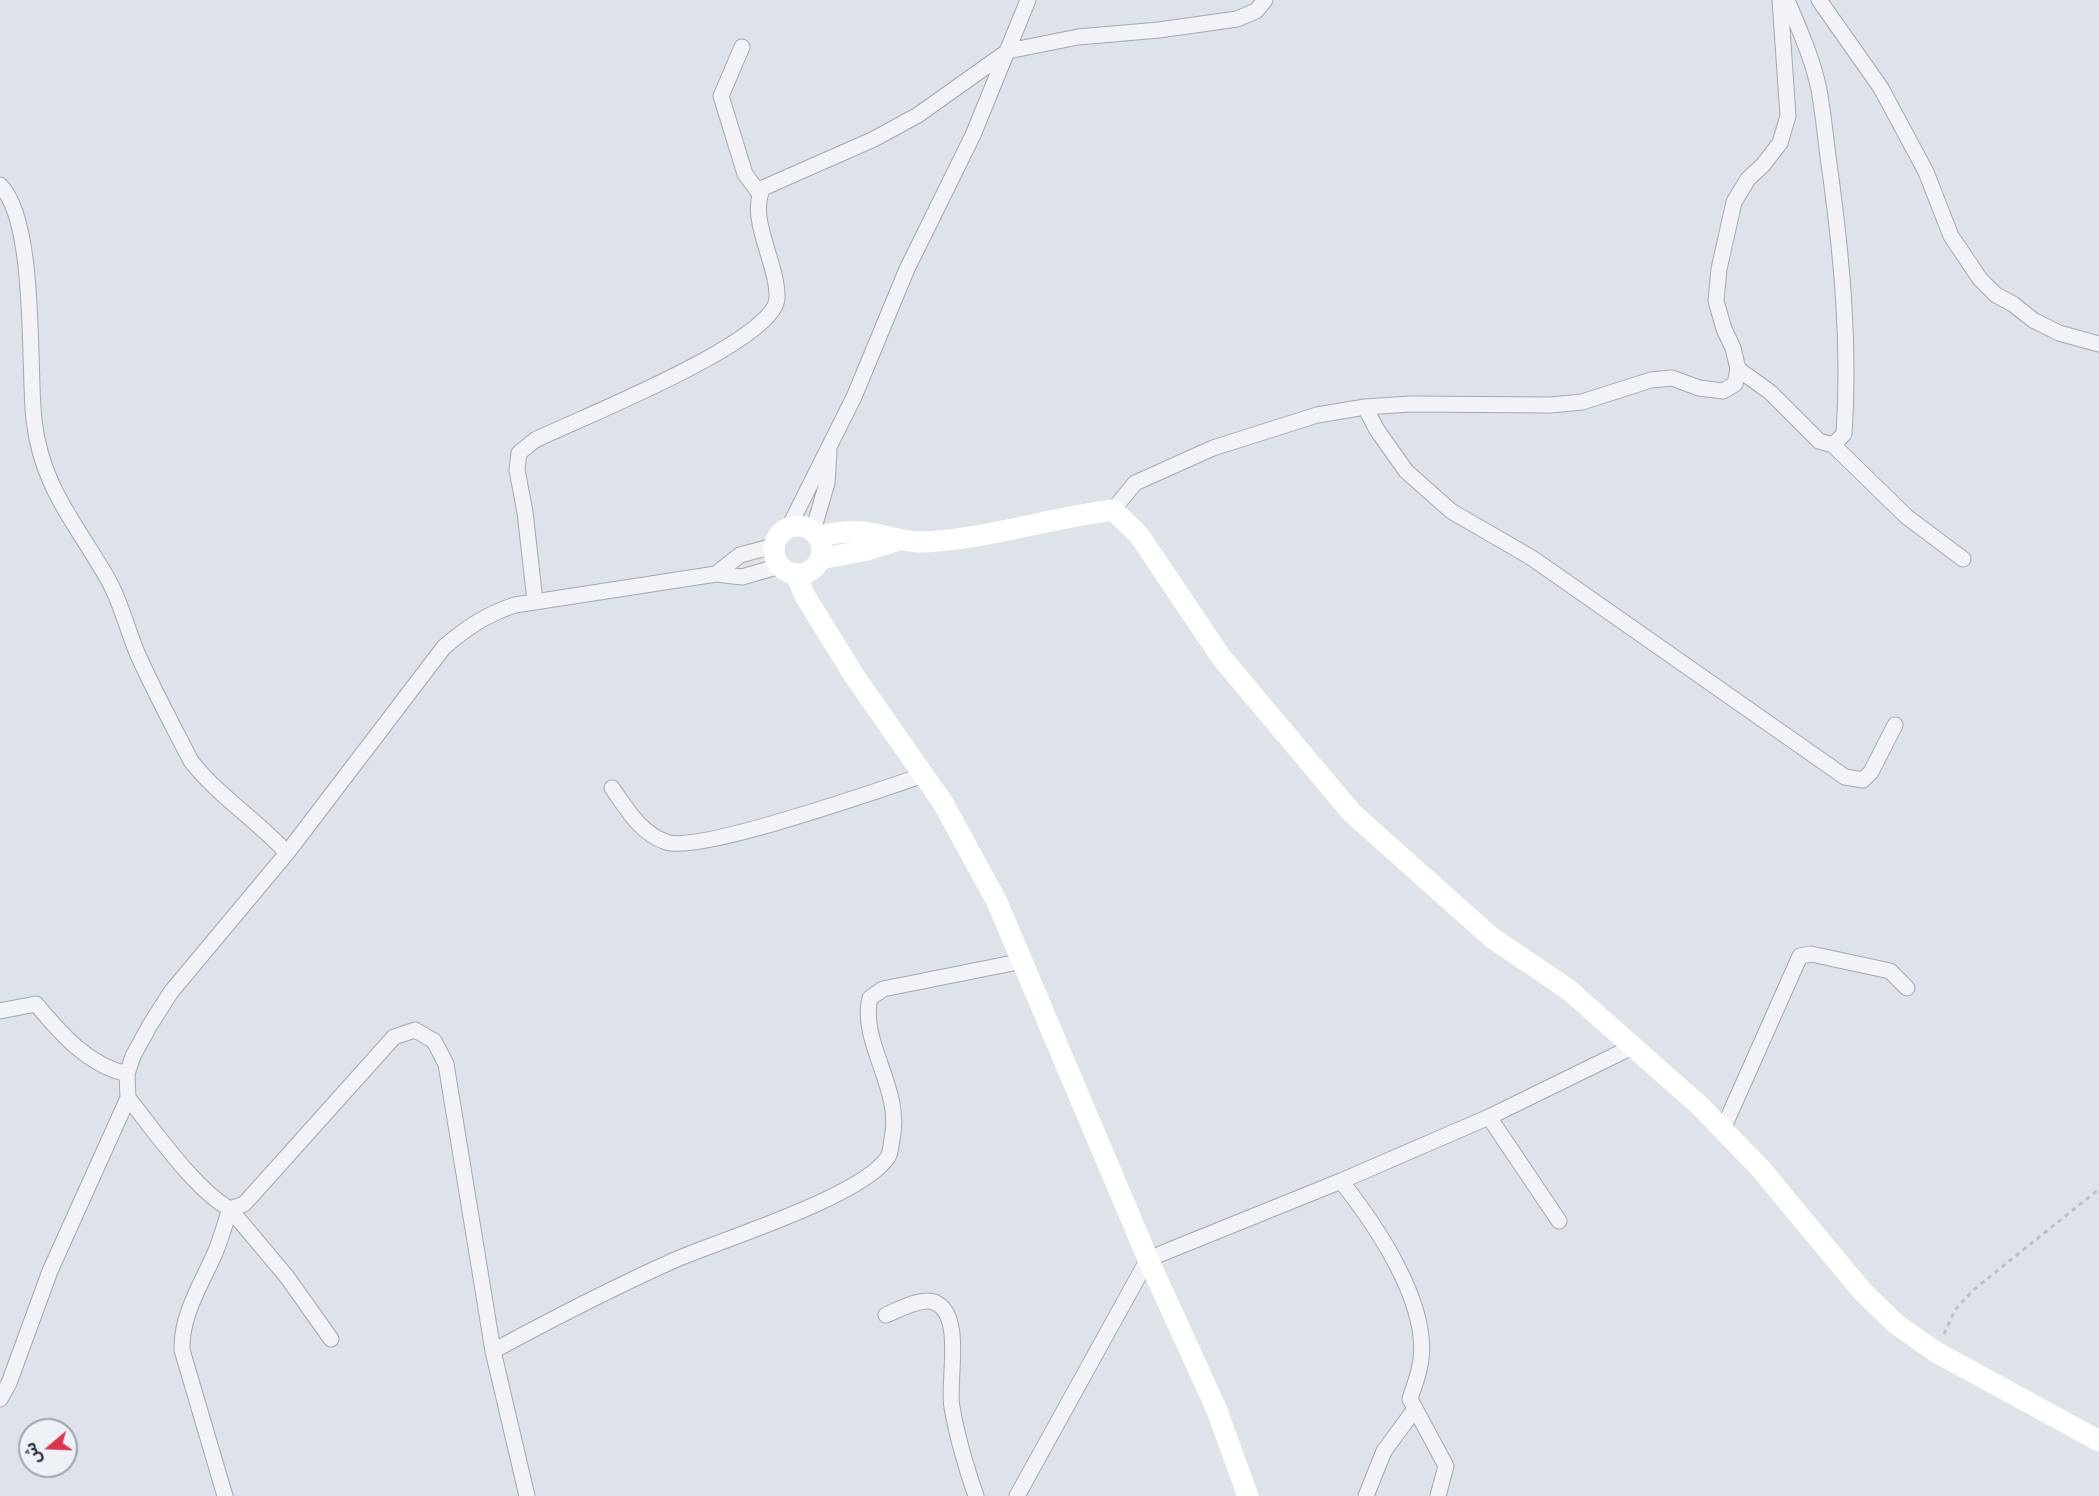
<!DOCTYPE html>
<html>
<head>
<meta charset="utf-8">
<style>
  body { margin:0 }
  #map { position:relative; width:2099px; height:1496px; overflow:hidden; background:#dee2e9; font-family:"Fira Sans","Noto Sans Arabic",sans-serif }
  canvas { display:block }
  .north { position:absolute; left:18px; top:1418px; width:60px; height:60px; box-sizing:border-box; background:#edf1f6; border:2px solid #9da4ae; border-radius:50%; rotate:251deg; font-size:16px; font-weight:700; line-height:24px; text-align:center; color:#263041 }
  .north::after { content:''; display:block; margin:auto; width:21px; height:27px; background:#da3651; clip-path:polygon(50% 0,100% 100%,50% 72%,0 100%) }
</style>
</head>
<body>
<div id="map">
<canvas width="2099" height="1496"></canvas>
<div class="north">ش</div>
</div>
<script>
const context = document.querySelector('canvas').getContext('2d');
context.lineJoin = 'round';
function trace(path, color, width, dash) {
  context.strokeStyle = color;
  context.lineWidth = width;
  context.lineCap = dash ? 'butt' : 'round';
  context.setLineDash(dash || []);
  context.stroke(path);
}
const street = new Path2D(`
  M 1819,0 L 1881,88 L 1926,172 L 1951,236 L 1980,279 L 1996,295 L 2013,304 L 2033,320 L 2059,333 L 2099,344
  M 742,47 L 721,96 L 745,174 L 760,194
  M 0,185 C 37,222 28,366 34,420 C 42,490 78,525 110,583 C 122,606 128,632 138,655 C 154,691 173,726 191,761 C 218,796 257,820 287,853
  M 1738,369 L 1770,392 L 1819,441 L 1833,445 L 1844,434 C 1850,346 1842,258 1830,171 C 1826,144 1824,117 1819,90 C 1813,59 1799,29 1787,0
  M 1365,407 L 1377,430 L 1406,471 L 1451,511 L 1532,558 L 1845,777 L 1863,780 L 1871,772 L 1895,725
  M 1833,445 L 1907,517 L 1963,559
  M 1113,510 L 1135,483 L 1213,448 L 1317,415 L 1365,407 L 1410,404 L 1551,405 L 1582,402 L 1651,380 L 1672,378 L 1699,388 L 1723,391 L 1735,384 L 1738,369 L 1733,348 L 1724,329 L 1716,301 L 1719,269 L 1734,202 L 1748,179 L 1763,165 L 1780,143 L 1788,116 L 1780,0
  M 789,527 L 854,397 L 907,269 L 973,135 L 1028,0
  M 813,531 L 827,483 L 829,452
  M 716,574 L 740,555 L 774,546
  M 535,601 L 525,512 L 517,470 L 519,453 L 535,440 C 576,420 776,341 777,298 C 778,263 747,218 763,188 L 874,139 L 918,115 L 1008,51 L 1078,37 L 1159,30 L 1237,19 L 1256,11 L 1265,0
  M 612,788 C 627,809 640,833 666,842 C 698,854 882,789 924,775
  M 0,1011 L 36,1004 C 61,1034 88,1065 127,1074
  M 128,1098 C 155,1131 194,1189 230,1209 L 287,1277 L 331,1339
  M 1489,1117 L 1559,1221
  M 1723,1129 L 1800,956 L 1811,954 L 1890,971 L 1907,988
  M 1341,1181 C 1375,1224 1428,1301 1421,1359 C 1420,1372 1414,1386 1410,1399 L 1446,1466 L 1438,1496
  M 230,1209 L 244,1204 L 255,1192 L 394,1037 L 415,1030 L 434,1041 L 446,1064 L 493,1351 L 527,1496
  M 886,1315 C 898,1310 921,1297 934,1302 C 965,1314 947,1382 952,1407 C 957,1437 966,1467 976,1496
  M 493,1351 C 554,1318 614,1287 677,1259 C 724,1239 863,1196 888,1157 C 891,1152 891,1144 892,1139 C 903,1089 859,1042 870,998 L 883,989 L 1023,961
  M 0,1399 L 9,1383 L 50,1271 L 128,1098 L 127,1074 L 133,1056 L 150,1025 L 171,992 L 287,853 L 444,647 C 466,628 487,614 515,605 L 716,574 L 742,577 L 780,566
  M 225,1496 L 182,1350 C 181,1315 201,1285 215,1253 C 221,1239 225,1223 230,1209
  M 1017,1496 L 1148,1259 L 1341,1181 L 1489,1117 L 1632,1047
  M 1366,1496 L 1384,1451 L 1415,1409`);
trace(street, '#a3a9b3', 17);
trace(new Path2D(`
  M 1944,1334 L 1955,1310 L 1972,1291 L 2099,1189`), '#bcc0c8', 3, [4.5, 4.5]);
trace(street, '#f1f3f7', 15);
trace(new Path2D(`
  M774 550a24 24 0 1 1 48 0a24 24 0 1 1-48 0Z
  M 817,536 C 832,534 848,530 863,532 C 885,534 902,543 926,542 C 990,538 1050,518 1113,510 L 1139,535 L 1221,657 L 1352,813 L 1491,937 L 1569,990 L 1700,1106 L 1760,1168 L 1862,1291 L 1896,1324 L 1936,1352 L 2099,1441
  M 820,559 L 867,550 L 896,541
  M 796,574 L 805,596 L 855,677 L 943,803 L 997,902 L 1148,1259 L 1216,1408 L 1248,1496`), '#fff', 21);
</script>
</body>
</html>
